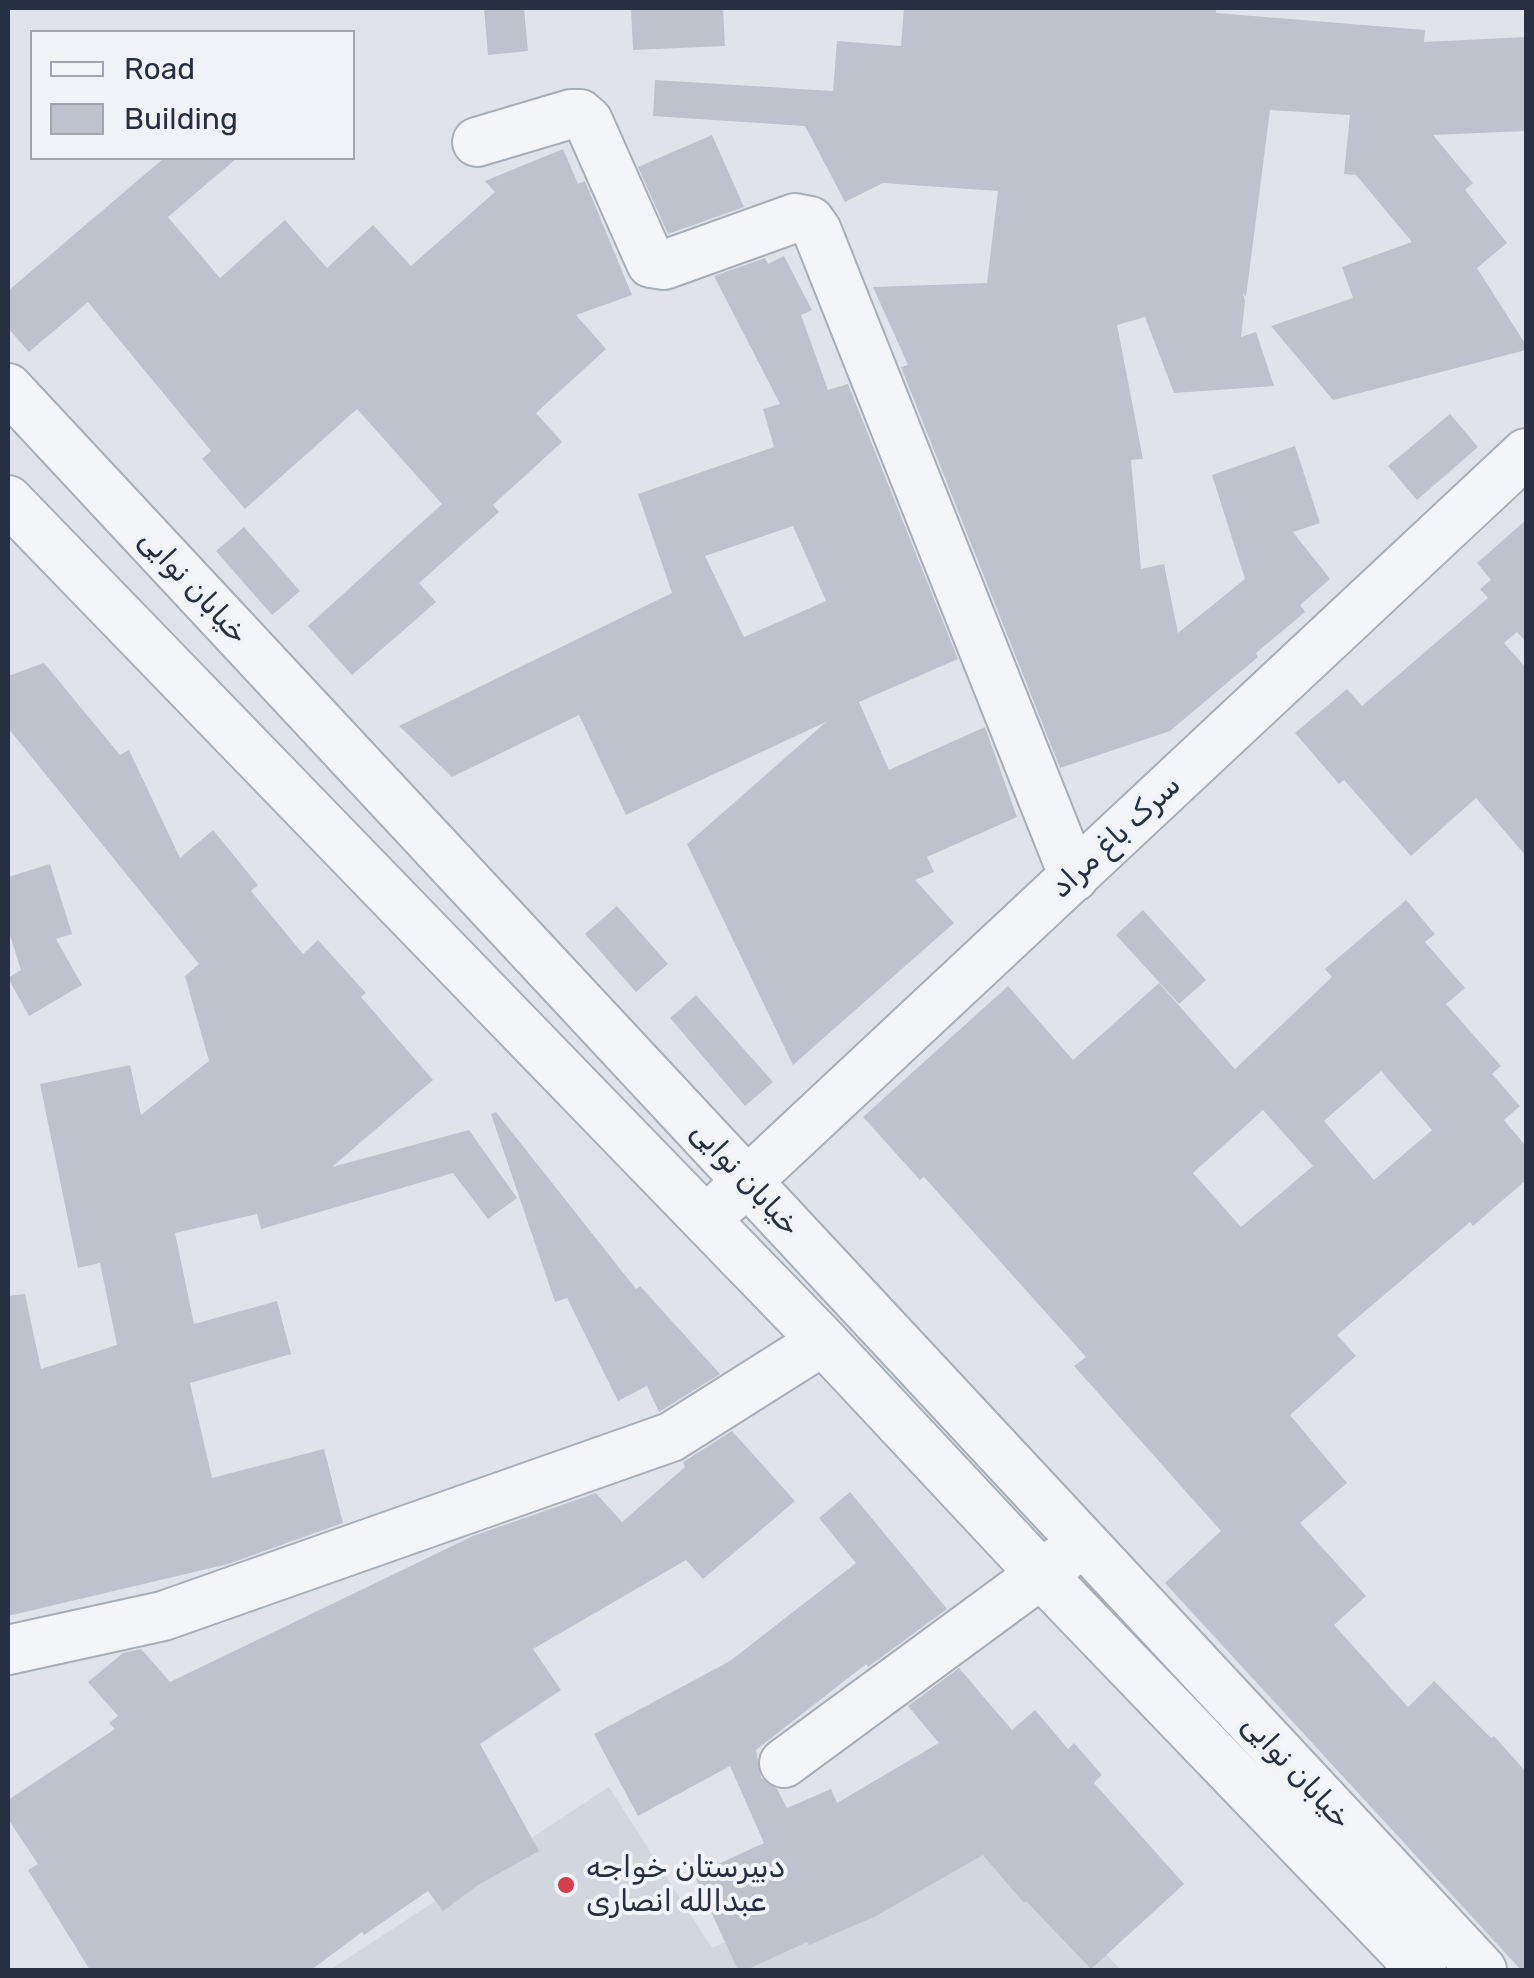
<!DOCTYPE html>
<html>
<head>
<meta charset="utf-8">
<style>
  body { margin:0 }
  #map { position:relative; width:1534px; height:1978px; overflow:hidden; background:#e0e4ea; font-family:Rubik,sans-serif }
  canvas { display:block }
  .frame { position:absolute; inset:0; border:10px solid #273043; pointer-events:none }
  .legend { position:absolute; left:30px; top:30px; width:325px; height:130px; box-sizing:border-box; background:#f0f3f7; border:2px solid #a0a5af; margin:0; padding:12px 18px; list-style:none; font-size:30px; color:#273043 }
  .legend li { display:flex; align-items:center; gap:20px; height:50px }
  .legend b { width:50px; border:2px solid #a0a5af }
</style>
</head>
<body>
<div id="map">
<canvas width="1534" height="1978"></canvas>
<div class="frame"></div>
<ul class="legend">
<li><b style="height:12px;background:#f3f5f8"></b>Road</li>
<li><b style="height:28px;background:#bdc2cd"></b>Building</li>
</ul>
</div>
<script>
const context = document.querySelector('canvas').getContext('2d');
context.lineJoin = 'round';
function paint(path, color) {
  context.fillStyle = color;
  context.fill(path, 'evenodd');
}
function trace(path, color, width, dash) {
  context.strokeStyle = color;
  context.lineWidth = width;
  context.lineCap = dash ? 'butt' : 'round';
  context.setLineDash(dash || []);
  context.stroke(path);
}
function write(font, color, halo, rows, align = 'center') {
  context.font = font + ' Rubik,"Noto Sans Arabic",sans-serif';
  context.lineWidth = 8;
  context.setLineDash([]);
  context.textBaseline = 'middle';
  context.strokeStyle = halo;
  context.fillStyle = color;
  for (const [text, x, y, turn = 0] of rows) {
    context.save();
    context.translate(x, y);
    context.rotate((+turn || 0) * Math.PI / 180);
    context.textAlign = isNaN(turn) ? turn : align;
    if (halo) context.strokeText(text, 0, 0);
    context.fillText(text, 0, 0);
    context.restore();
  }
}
paint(new Path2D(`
  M 609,1787 L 712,1948 L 980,1822 L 1121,1970 L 330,1970 Z`), '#d2d6df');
paint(new Path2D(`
  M 484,8 L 524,8 L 528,51 L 488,55 Z
  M 631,8 L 723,8 L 725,46 L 633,50 Z
  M 904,8 L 1216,8 L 1216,13 L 1425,30 L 1424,42 L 1526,37 L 1526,131 L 1433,135 L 1473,183 L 1465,190 L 1507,243 L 1477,268 L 1526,345 L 1526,350 L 1333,400 L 1271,326 L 1353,298 L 1342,267 L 1412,242 L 1356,175 L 1344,174 L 1350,115 L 1270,110 L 1246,297 L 1243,293 L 1245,301 L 1241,337 L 1256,332 L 1274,386 L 1174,393 L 1145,317 L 1117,325 L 1143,459 L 1131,460 L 1141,569 L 1164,564 L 1178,633 L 1245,579 L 1212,475 L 1295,446 L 1320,523 L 1293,532 L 1330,579 L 1300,605 L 1305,612 L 1256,653 L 1258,657 L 1170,731 L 1060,768 L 901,367 L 908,365 L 873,287 L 987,283 L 998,191 L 883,183 L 845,202 L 805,126 L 653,116 L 655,80 L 833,91 L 837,41 L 901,46 Z
  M 712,135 L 744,207 L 668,234 L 638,167 Z
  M 563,149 L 578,184 L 585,181 L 632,295 L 576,315 L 606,349 L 536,413 L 562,442 L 493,505 L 499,512 L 419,583 L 436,602 L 352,675 L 308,626 L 442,504 L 357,409 L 245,509 L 202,459 L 211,451 L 88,302 L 29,352 L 8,328 L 8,291 L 164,158 L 237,158 L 168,217 L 220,278 L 285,220 L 327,268 L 373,225 L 411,266 L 495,192 L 485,181 Z
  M 784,256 L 812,310 L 801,315 L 828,390 L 848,384 L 958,659 L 859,702 L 889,770 L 985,727 L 1017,817 L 927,857 L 934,872 L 915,880 L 954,923 L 793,1065 L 687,844 L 826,722 L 626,815 L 579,715 L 452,777 L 399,726 L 672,593 L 638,494 L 774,447 L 763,409 L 780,404 L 714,276 L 765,258 L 768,264 ZM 793,526 L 826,601 L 744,637 L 705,556 Z
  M 1450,414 L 1478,447 L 1417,500 L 1388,466 Z
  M 1526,520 L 1526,642 L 1517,632 L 1504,643 L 1526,668 L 1526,856 L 1476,798 L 1411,856 L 1344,780 L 1339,784 L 1295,733 L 1347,689 L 1362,706 L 1488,598 L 1480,589 L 1491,580 L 1477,563 Z
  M 244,527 L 300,591 L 272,615 L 216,551 Z
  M 44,663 L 120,755 L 129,750 L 180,858 L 213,830 L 258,885 L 251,891 L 303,954 L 318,940 L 366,993 L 361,997 L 433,1080 L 332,1167 L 469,1130 L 517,1198 L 488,1219 L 453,1173 L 261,1229 L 257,1214 L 175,1233 L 194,1324 L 277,1301 L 291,1354 L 190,1383 L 212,1478 L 324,1449 L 343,1523 L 228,1564 L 8,1616 L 8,1296 L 25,1294 L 41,1369 L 117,1345 L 100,1263 L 78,1268 L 40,1084 L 130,1065 L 141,1115 L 209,1061 L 185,976 L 199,964 L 8,728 L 8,676 Z
  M 50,864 L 72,934 L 56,939 L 82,985 L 29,1016 L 8,978 L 21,970 L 8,929 L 8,877 Z
  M 1406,900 L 1435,934 L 1425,942 L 1465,988 L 1446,1004 L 1501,1066 L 1492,1074 L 1520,1106 L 1504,1120 L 1526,1146 L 1526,1180 L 1473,1226 L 1470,1222 L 1337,1335 L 1356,1356 L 1290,1415 L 1347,1483 L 1300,1523 L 1366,1596 L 1334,1625 L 1408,1707 L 1434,1681 L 1491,1738 L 1494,1736 L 1526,1772 L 1526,1970 L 1521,1970 L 1165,1583 L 1221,1531 L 1074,1366 L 1086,1357 L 924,1177 L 920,1180 L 863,1117 L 1008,986 L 1073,1060 L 1159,983 L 1235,1069 L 1332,977 L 1325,969 ZM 1381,1071 L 1432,1130 L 1374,1180 L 1324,1121 ZM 1263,1110 L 1313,1166 L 1241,1227 L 1193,1173 Z
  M 617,906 L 668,964 L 636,992 L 585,934 Z
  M 1143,910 L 1206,980 L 1179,1004 L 1116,935 Z
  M 696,995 L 773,1082 L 745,1106 L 670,1018 Z
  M 496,1112 L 636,1289 L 640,1286 L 720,1374 L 659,1412 L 647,1386 L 618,1401 L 567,1298 L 555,1302 L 491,1114 Z
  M 732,1431 L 795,1501 L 703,1579 L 686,1560 L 533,1649 L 561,1690 L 480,1744 L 539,1851 L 478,1885 L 443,1911 L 428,1891 L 364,1935 L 362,1932 L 311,1970 L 90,1970 L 28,1870 L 38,1864 L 8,1819 L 8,1800 L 115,1729 L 109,1723 L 118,1716 L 88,1682 L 123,1653 L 141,1649 L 170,1682 L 473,1536 L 596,1493 L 622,1522 L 685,1467 L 683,1462 Z
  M 850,1492 L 947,1609 L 868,1667 L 866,1664 L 756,1750 L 761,1778 L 777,1789 L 787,1808 L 831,1789 L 837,1803 L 939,1743 L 908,1706 L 959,1668 L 1012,1730 L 1035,1710 L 1068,1749 L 1074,1743 L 1102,1775 L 1094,1783 L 1184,1884 L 1091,1969 L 1026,1901 L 1024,1903 L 983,1855 L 874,1917 L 809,1945 L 807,1942 L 746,1970 L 738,1970 L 694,1875 L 764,1843 L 730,1766 L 638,1816 L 594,1734 L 730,1661 L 856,1563 L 819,1518 Z`), '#bdc2cd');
const minor = new Path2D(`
  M 477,142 L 571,114 L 580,114 L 588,121 L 651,263 L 664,265 L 795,218 L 810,221 L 817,231 L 1074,877
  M 8,388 L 1482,1970
  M 8,500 L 823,1341 L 1041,1574 L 1422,1970
  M 726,1201 L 1526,453
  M 8,1650 L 163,1616 L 671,1437 L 823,1341
  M 784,1763 L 1067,1555`);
trace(minor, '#a8aeb8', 52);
trace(minor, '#f3f5f8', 48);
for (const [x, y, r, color] of [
  [566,1885,10,"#d73d4e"]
]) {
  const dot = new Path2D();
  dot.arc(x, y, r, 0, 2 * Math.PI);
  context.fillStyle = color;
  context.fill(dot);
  trace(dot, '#f0f3f7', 4);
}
write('30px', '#273043', '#f0f3f7', [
  ["خیابان نوایی",193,587,47],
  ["سرک باغ مراد",1116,837,-43],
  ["خیابان نوایی",745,1179,47],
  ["خیابان نوایی",1296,1772,47]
]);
write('30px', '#273043', '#f0f3f7', [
  ["دبیرستان خواجه",586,1868],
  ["عبدالله انصاری",586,1902]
], 'left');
</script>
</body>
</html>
